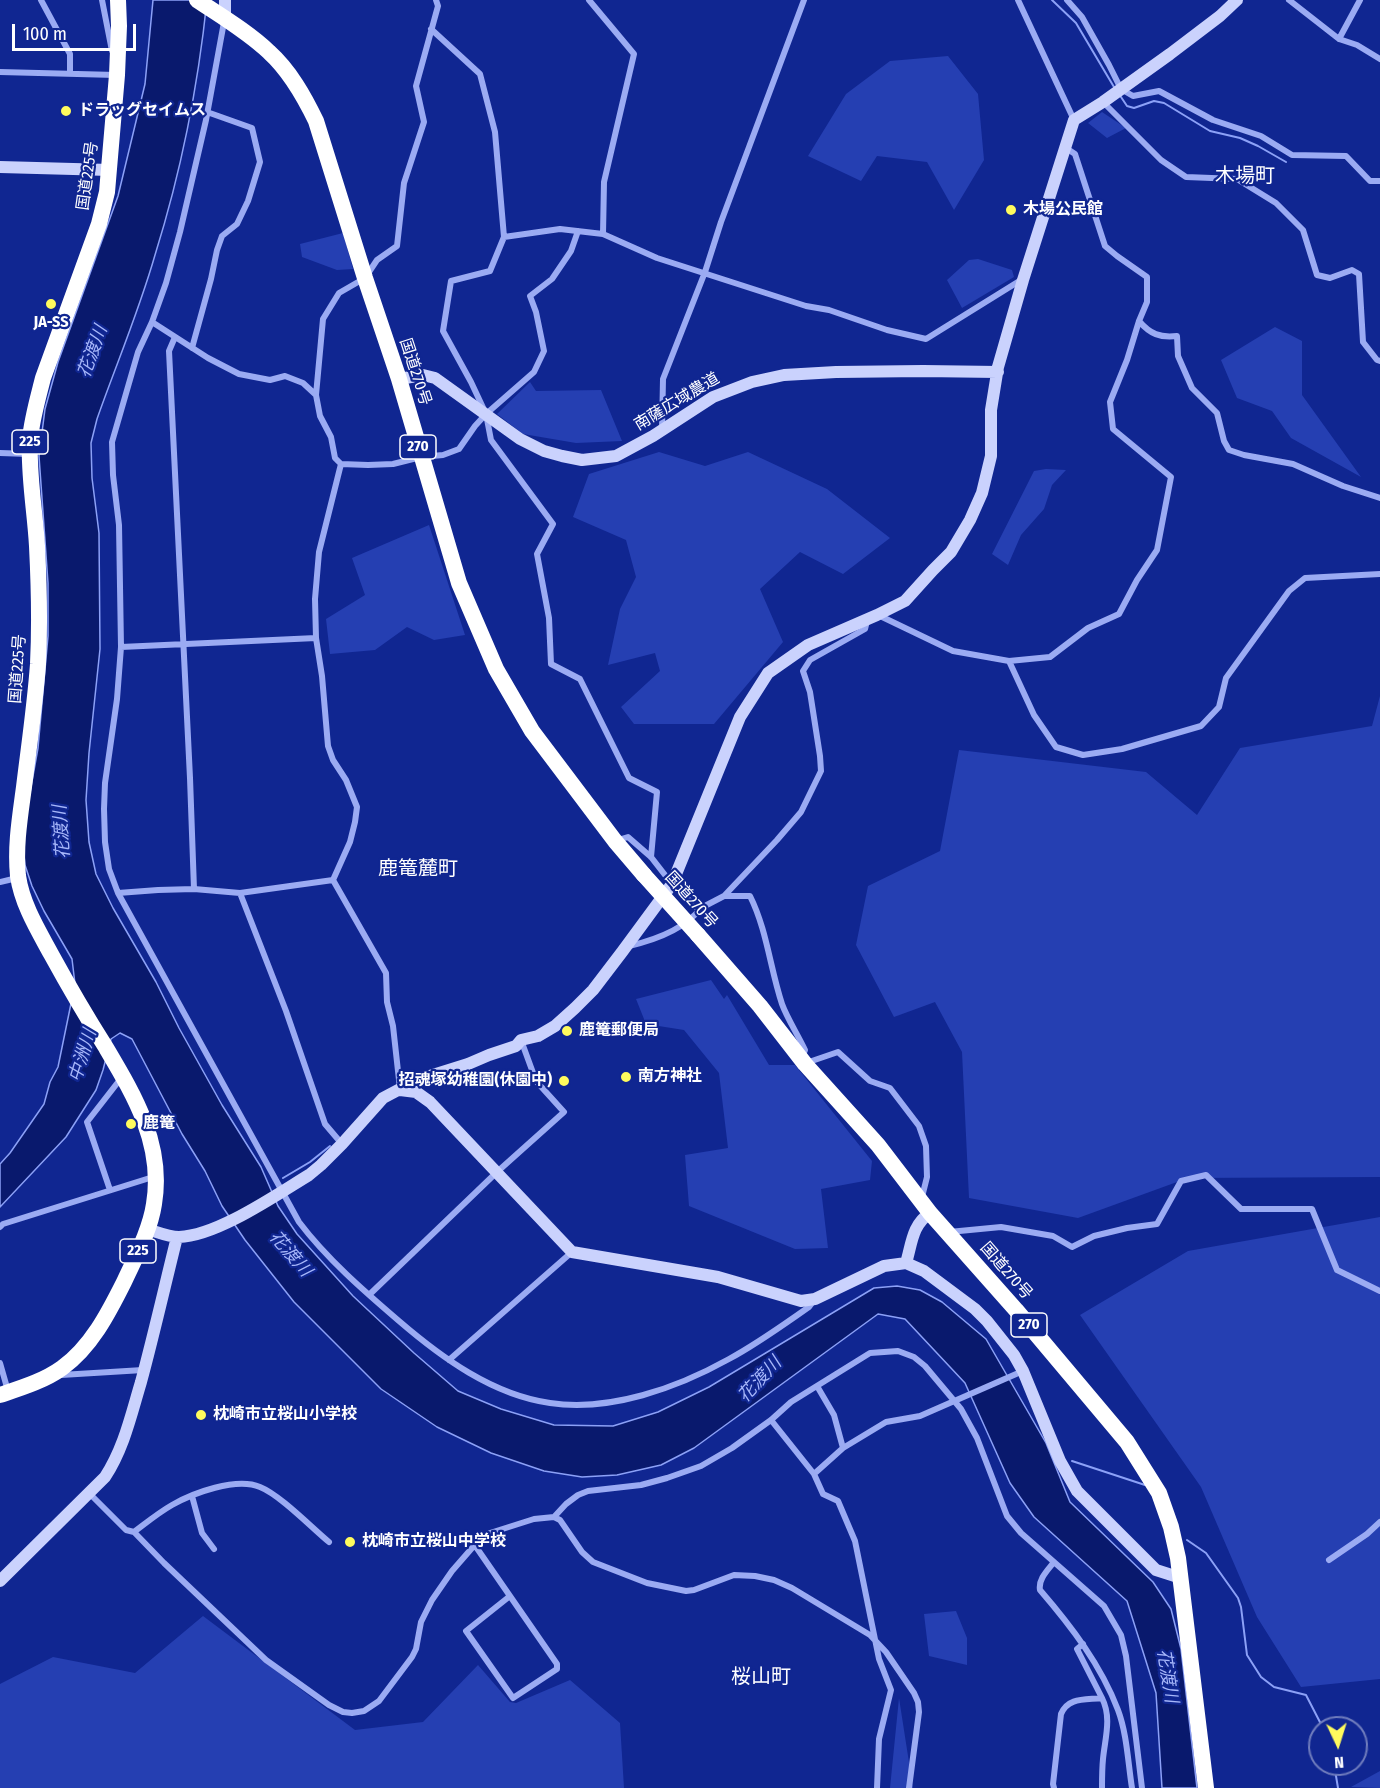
<!DOCTYPE html>
<html>
<head>
<meta charset="utf-8">
<style>
  body { margin:0 }
  #map { position:relative; width:1380px; height:1788px; overflow:hidden; background:#102691; font-family:"Fira Sans Condensed",sans-serif }
  canvas { display:block }
  .north { position:absolute; left:1308px; top:1716px; width:60px; height:60px; box-sizing:border-box; background:#102691; border:2px solid #707dbd; border-radius:50%; rotate:176deg; font-size:16px; font-weight:700; line-height:24px; text-align:center; color:#fff }
  .north::after { content:''; display:block; margin:auto; width:21px; height:27px; background:#fffb5d; clip-path:polygon(50% 0,100% 100%,50% 72%,0 100%) }
  .scale { position:absolute; left:12px; top:24px; width:124px; height:27px; box-sizing:border-box; border:3px solid #fff; border-top:0; padding-left:8px; font-size:18px; line-height:21px; white-space:nowrap; color:#fff; -webkit-text-stroke:4px #102691; paint-order:stroke }
</style>
</head>
<body>
<div id="map">
<canvas width="1380" height="1788"></canvas>
<div class="north">N</div>
<div class="scale">100 m</div>
</div>
<script>
const context = document.querySelector('canvas').getContext('2d');
context.lineJoin = 'round';
function paint(path, color) {
  context.fillStyle = color;
  context.fill(path, 'evenodd');
}
function trace(path, color, width, dash) {
  context.strokeStyle = color;
  context.lineWidth = width;
  context.lineCap = dash ? 'butt' : 'round';
  context.setLineDash(dash || []);
  context.stroke(path);
}
function write(font, color, halo, rows, align = 'center') {
  context.font = font + ' "Fira Sans Condensed","Noto Sans JP",sans-serif';
  context.lineWidth = 4.5;
  context.setLineDash([]);
  context.textBaseline = 'middle';
  context.strokeStyle = halo;
  context.fillStyle = color;
  for (const [text, x, y, turn = 0] of rows) {
    context.save();
    context.translate(x, y);
    context.rotate((+turn || 0) * Math.PI / 180);
    context.textAlign = isNaN(turn) ? turn : align;
    if (halo) context.strokeText(text, 0, 0);
    context.fillText(text, 0, 0);
    context.restore();
  }
}
paint(new Path2D(`
  M 948,56 L 978,94 L 984,160 L 954,210 L 927,162 L 877,156 L 861,181 L 808,156 L 846,94 L 890,61 Z
  M 1102,112 L 1126,128 L 1107,138 L 1088,123 Z
  M 343,233 L 353,269 L 337,270 L 302,257 L 300,244 Z
  M 978,259 L 1012,270 L 1014,277 L 962,308 L 947,280 L 969,260 Z
  M 1275,327 L 1302,341 L 1302,395 L 1361,477 L 1291,438 L 1272,411 L 1237,398 L 1221,360 Z
  M 530,382 L 536,391 L 601,390 L 622,441 L 576,443 L 523,434 L 497,414 Z
  M 659,452 L 705,466 L 748,452 L 827,489 L 890,538 L 843,574 L 800,552 L 760,589 L 783,642 L 714,724 L 634,724 L 621,707 L 660,671 L 655,653 L 608,665 L 620,609 L 636,577 L 626,540 L 573,517 L 589,474 Z
  M 1046,469 L 1066,470 L 1052,485 L 1044,509 L 1021,535 L 1008,565 L 992,554 L 1034,471 Z
  M 429,525 L 465,635 L 434,640 L 407,627 L 375,650 L 330,654 L 326,619 L 365,595 L 352,558 Z
  M 1380,696 L 1380,1177 L 1188,1178 L 1078,1218 L 969,1198 L 962,1052 L 935,1002 L 894,1017 L 856,945 L 868,886 L 940,851 L 959,750 L 1146,772 L 1197,815 L 1240,748 L 1372,726 Z
  M 711,980 L 724,999 L 727,995 L 769,1065 L 795,1065 L 872,1161 L 870,1180 L 821,1189 L 828,1248 L 795,1249 L 689,1206 L 685,1155 L 728,1148 L 719,1073 L 684,1030 L 646,1024 L 636,999 Z
  M 1380,1217 L 1380,1679 L 1301,1687 L 1257,1617 L 1201,1487 L 1080,1315 L 1188,1251 Z
  M 956,1611 L 967,1638 L 967,1665 L 929,1656 L 924,1614 Z
  M 203,1616 L 355,1730 L 423,1722 L 478,1665 L 510,1702 L 516,1703 L 570,1680 L 620,1723 L 624,1788 L 0,1788 L 0,1684 L 53,1657 L 135,1673 Z
  M 899,1698 L 913,1788 L 890,1788 Z
  M 1380,1771 L 1380,1788 L 1351,1787 Z`), '#253fb2');
const water = new Path2D(`
  M 153,0 L 207,0 C 198,87 181,172 155,255 C 139,311 116,365 97,419 L 91,443 L 92,478 L 99,533 L 100,649 L 89,753 L 86,800 L 89,842 L 96,874 L 113,908 L 156,982 L 179,1028 L 222,1105 L 261,1167 L 278,1206 L 297,1234 L 353,1296 L 414,1353 L 458,1391 L 501,1409 L 554,1425 L 613,1426 L 658,1412 L 709,1387 L 874,1288 L 897,1286 L 920,1290 L 942,1302 L 986,1339 L 1046,1443 L 1070,1502 L 1153,1582 L 1171,1609 L 1181,1649 L 1197,1788 L 1162,1788 L 1156,1693 L 1127,1601 L 1034,1517 L 1010,1483 L 965,1383 L 905,1319 L 878,1314 L 694,1448 L 661,1465 L 617,1475 L 582,1477 L 544,1471 L 491,1453 L 437,1427 L 381,1389 L 294,1302 L 245,1240 L 222,1206 L 205,1171 L 182,1134 L 132,1039 L 120,1033 L 111,1039 L 103,1070 L 96,1090 L 66,1137 L 0,1207 L 0,1164 L 10,1153 L 44,1104 L 50,1082 L 58,1067 L 75,984 L 72,959 L 44,911 L 32,886 L 25,865 L 22,837 L 38,748 L 48,636 L 48,583 L 39,456 L 45,409 L 58,362 L 118,196 L 145,84 Z`);
paint(water, '#09196d');
trace(water, '#8ca1f7', 1.5);
trace(new Path2D(`
  M 1052,0 L 1076,23 L 1114,87
  M 1119,94 L 1127,106 L 1134,108 L 1154,101 L 1164,103 L 1210,131 L 1240,138 L 1258,146 L 1286,162
  M 283,1178 L 310,1162 L 330,1146
  M 1072,1461 L 1145,1485
  M 1187,1540 L 1206,1553 L 1238,1598 L 1241,1607 L 1247,1655 L 1261,1677 L 1274,1687 L 1306,1695 L 1323,1728
  M 1334,1764 L 1338,1788`), '#8ca1f7', 2);
trace(new Path2D(`
  M 41,0 L 70,54 L 70,73
  M 102,0 L 112,51
  M 589,0 L 634,54 L 604,182 L 603,234
  M 1018,0 L 1074,120
  M 1067,0 L 1082,17 L 1109,65 L 1121,89 L 1133,96 L 1159,91 L 1213,120 L 1261,136 L 1292,155 L 1346,156 L 1370,181 L 1380,181
  M 1289,0 L 1339,39 L 1357,45 L 1380,59
  M 224,22 L 206,120 L 180,232 L 166,283 L 152,322 L 138,352 L 112,442 L 113,475 L 119,525 L 121,647 L 117,699 L 105,783 L 104,809 L 105,842 L 109,869 L 118,893 L 158,890 L 194,889 L 240,893 L 333,880
  M 431,29 L 480,74 L 495,132 L 504,237 L 490,271 L 451,281 L 443,331 L 471,382 L 486,414 L 491,440 L 553,524 L 537,554 L 549,618 L 551,664 L 580,679 L 629,778 L 657,792 L 651,857
  M 1339,39 L 1360,0
  M 0,72 L 116,75
  M 1103,102 L 1161,160 L 1186,177 L 1237,179 L 1276,203 L 1303,230 L 1317,275 L 1330,278 L 1352,270 L 1359,274 L 1363,342 L 1377,360 L 1380,361
  M 504,237 L 560,229 L 603,234 L 657,258 L 806,306 L 829,310 L 887,330 L 926,339 L 1021,280
  M 1139,321 C 1150,334 1160,338 1177,336 L 1178,356 L 1192,388 L 1217,413 L 1224,441 L 1229,450 L 1244,455 L 1293,464 L 1343,486 L 1380,498
  M 152,322 L 208,358 L 239,374 L 270,380 L 285,376 L 303,383 L 316,395 L 320,416 L 331,437 L 335,458 L 341,464 L 368,465 L 393,464 L 421,457 L 443,455 L 459,449 L 475,426 L 486,414 L 534,372 L 544,351 L 536,312 L 530,296 L 552,279 L 571,251 L 578,231
  M 175,337 L 169,351 L 190,778 L 194,889
  M 192,348 L 211,279 L 217,250 L 222,236 L 237,224 L 248,201 L 260,162 L 252,128 L 207,112
  M 316,395 L 323,319 L 339,293 L 365,278 L 377,260 L 397,246 L 404,183 L 424,122 L 416,86 L 438,6 L 436,0
  M 662,429 L 663,379 L 705,272 L 721,222 L 804,0
  M 0,453 L 29,454
  M 341,464 L 319,552 L 315,599 L 316,638 L 322,676 L 328,746 L 333,760 L 346,780 L 357,807 L 355,822 L 350,842 L 333,880 L 386,973 L 387,1002 L 393,1026 L 400,1089
  M 878,615 L 953,651 L 1009,661 L 1050,657 L 1088,628 L 1119,614 L 1137,580 L 1157,550 L 1171,477 L 1113,429 L 1110,402 L 1127,360 L 1139,321 L 1147,302 L 1147,277 L 1117,256 L 1105,246 L 1075,154 L 1066,148
  M 121,647 L 316,638
  M 1009,661 L 1034,715 L 1056,747 L 1083,755 L 1122,749 L 1201,726 L 1219,707 L 1226,678 L 1289,591 L 1305,578 L 1380,574
  M 618,840 L 628,837 L 651,857 L 672,884 L 696,907 L 701,908 L 724,896 L 777,840 L 801,812 L 821,771 L 820,756 L 810,692 L 803,671 L 810,660 L 865,629 L 867,621
  M 0,882 L 17,878
  M 118,893 L 299,1222 C 327,1259 364,1291 399,1321 C 442,1358 493,1395 550,1403 C 610,1412 677,1388 729,1359 C 757,1344 783,1325 809,1307 L 815,1299
  M 240,893 L 286,1011 L 325,1124 L 342,1144
  M 724,896 L 750,896 C 767,930 770,968 782,1004 C 787,1018 798,1035 805,1050 L 802,1057
  M 629,946 C 655,940 684,930 701,908
  M 806,1063 L 838,1052 L 870,1081 L 890,1088 L 919,1126 L 926,1146 L 927,1177 L 922,1197
  M 110,1190 L 87,1122 L 122,1077
  M 0,1227 L 3,1224 L 153,1177
  M 949,1232 L 1001,1227 L 1053,1236 L 1072,1247 L 1094,1236 L 1127,1228 L 1157,1224 L 1181,1181 L 1206,1175 L 1241,1209 L 1312,1209 L 1337,1270 L 1380,1291
  M 369,1295 L 497,1172 L 564,1112 L 536,1081 L 521,1040
  M 449,1360 L 572,1252
  M 0,1363 L 8,1391
  M 61,1375 L 143,1370
  M 817,1386 L 834,1415 L 843,1448
  M 771,1420 L 814,1474 L 823,1494 L 838,1501 L 855,1541 L 879,1659 L 891,1690 L 879,1739 L 877,1788
  M 814,1474 L 843,1448 L 886,1422 L 920,1416 L 1023,1371
  M 89,1493 L 126,1530 L 134,1532 L 164,1563 L 266,1660 L 329,1705 L 343,1712 L 352,1713 L 364,1711 L 379,1701 L 412,1657 L 416,1649 L 421,1622 L 432,1600 L 452,1571 L 479,1540 L 490,1533 L 534,1519 L 554,1517 L 560,1520 L 582,1552 L 593,1562 L 647,1583 L 686,1591 L 694,1590 L 734,1575 L 755,1576 L 774,1580 L 792,1588 L 870,1635 L 886,1652 L 914,1693 L 918,1702 L 919,1712 L 909,1788
  M 192,1496 L 202,1533 L 214,1549
  M 554,1517 L 566,1504 L 578,1495 L 588,1491 L 641,1485 L 667,1478 L 701,1466 L 732,1448 L 771,1420 L 791,1402 L 870,1353 L 898,1351 L 914,1357 L 925,1366 L 961,1409 L 977,1438 L 1007,1516 L 1021,1533 L 1104,1606 L 1121,1635 L 1126,1656 L 1142,1788
  M 134,1532 C 146,1523 158,1513 172,1505 C 193,1493 236,1477 260,1487 C 280,1495 311,1527 329,1542
  M 474,1544 L 557,1664 L 557,1669 L 513,1698 L 466,1631 L 510,1596
  M 1329,1560 L 1367,1534 L 1380,1522
  M 1054,1562 C 1048,1570 1038,1579 1040,1590 C 1071,1626 1101,1665 1118,1710 C 1127,1734 1128,1763 1132,1788
  M 1083,1644 L 1077,1649 L 1102,1698
  M 1054,1788 L 1053,1784 L 1061,1714 C 1068,1697 1085,1700 1102,1698 C 1112,1718 1105,1738 1103,1759 C 1102,1769 1102,1778 1102,1788`), '#9babf3', 6);
trace(new Path2D(`
  M 225,18 L 225,0
  M 0,167 L 110,170
  M 399,379 L 423,375 L 435,378 L 520,439 L 544,451 L 562,456 L 582,460 L 616,456 L 653,436 L 713,397 L 752,382 L 784,375 L 836,372 L 923,371 L 998,372
  M 400,1090 L 416,1092 L 430,1102 L 572,1252 L 718,1277 L 801,1301 L 815,1299 L 884,1266 L 906,1263 L 924,1271 L 975,1309 L 987,1321 L 1014,1355 L 1023,1371 L 1060,1461 L 1077,1491 L 1156,1570 L 1181,1578
  M 147,1229 C 157,1232 169,1237 179,1237 C 217,1236 276,1195 309,1175 L 321,1165 L 342,1144 L 383,1098 L 417,1080 L 468,1064 L 489,1055 L 516,1046 L 521,1040 L 538,1036 L 555,1026 L 575,1008 L 593,990 L 622,952 L 672,884 L 740,717 L 768,673 L 808,645 L 877,615 L 905,601 L 933,570 L 951,552 L 970,520 L 982,493 L 991,456 L 991,410 L 998,367 L 1023,280 L 1074,120 L 1103,102 L 1170,54 L 1220,16 L 1237,0
  M 906,1263 C 912,1243 912,1225 930,1213
  M 0,1581 L 105,1477 C 124,1448 131,1415 141,1382 C 154,1334 165,1285 177,1237`), '#cad2fd', 12);
trace(new Path2D(`
  M 197,0 C 221,16 248,32 269,52 C 290,71 304,96 316,121 L 365,278 L 399,379 L 459,583 L 496,669 L 532,731 L 615,841 L 644,875
  M 698,935 L 760,1006 L 805,1064 L 878,1145 L 930,1213 L 1016,1310 L 1127,1442 L 1159,1493 L 1171,1527 L 1178,1558 L 1206,1788
  M 0,1395 C 21,1388 44,1381 62,1368 C 91,1347 108,1314 124,1282 C 135,1258 150,1231 154,1204 C 164,1144 134,1095 105,1046 C 86,1016 68,985 51,954 C 38,930 22,904 18,876 C 15,846 20,817 24,787 C 29,746 35,705 38,664 C 40,624 39,585 37,546 C 35,510 28,474 30,439 C 32,418 38,398 43,378 L 99,224 L 107,192 L 117,75 L 119,26 L 118,0`), '#fff', 16);
trace(new Path2D(`
  M 644,875 L 698,935`), '#fff', 16);
for (const [x, y, r, color] of [
  [66,111,6,"#fffb5d"],
  [1011,210,6,"#fffb5d"],
  [51,304,6,"#fffb5d"],
  [567,1031,6,"#fffb5d"],
  [626,1077,6,"#fffb5d"],
  [564,1081,6,"#fffb5d"],
  [131,1124,6,"#fffb5d"],
  [201,1415,6,"#fffb5d"],
  [350,1542,6,"#fffb5d"]
]) {
  const dot = new Path2D();
  dot.arc(x, y, r, 0, 2 * Math.PI);
  context.fillStyle = color;
  context.fill(dot);
  trace(dot, '#102691', 2);
}
for (const [x, y, w] of [
  [30,442,36],
  [418,447,36],
  [138,1251,36],
  [1029,1325,36]
]) {
  const box = new Path2D();
  box.roundRect(x - w / 2, y - 12, w, 24, 4.5);
  context.fillStyle = '#102691';
  context.fill(box);
  trace(box, '#fff', 1.5);
}
write('bold 15px', '#fff', null, [
  ["225",30,442],
  ["270",418,447],
  ["225",138,1251],
  ["270",1029,1325]
]);
write('bold 16px', '#fff', '#102691', [
  ["ドラッグセイムス",78,111],
  ["木場公民館",1023,210],
  ["JA-SS",51,323,"center"],
  ["鹿篭郵便局",579,1031],
  ["南方神社",638,1077],
  ["招魂塚幼稚園(休園中)",552,1081,"right"],
  ["鹿篭",143,1124],
  ["枕崎市立桜山小学校",213,1415],
  ["枕崎市立桜山中学校",362,1542]
], 'left');
write('16px', '#fff', '#102691', [
  ["国道225号",88,176,-82],
  ["国道270号",415,372,72],
  ["南薩広域農道",677,402,-31],
  ["国道225号",18,669,-86],
  ["国道270号",691,900,48],
  ["国道270号",1006,1271,49]
]);
write('italic 18px', '#a7b7fa', '#102691', [
  ["花渡川",93,352,-70],
  ["花渡川",62,832,-94],
  ["中洲川",83,1056,-73],
  ["花渡川",290,1254,49],
  ["花渡川",760,1380,-47],
  ["花渡川",1167,1676,81]
]);
write('20px', '#fff', '#102691', [
  ["木場町",1245,176],
  ["鹿篭麓町",418,869],
  ["桜山町",761,1677]
]);
</script>
</body>
</html>
